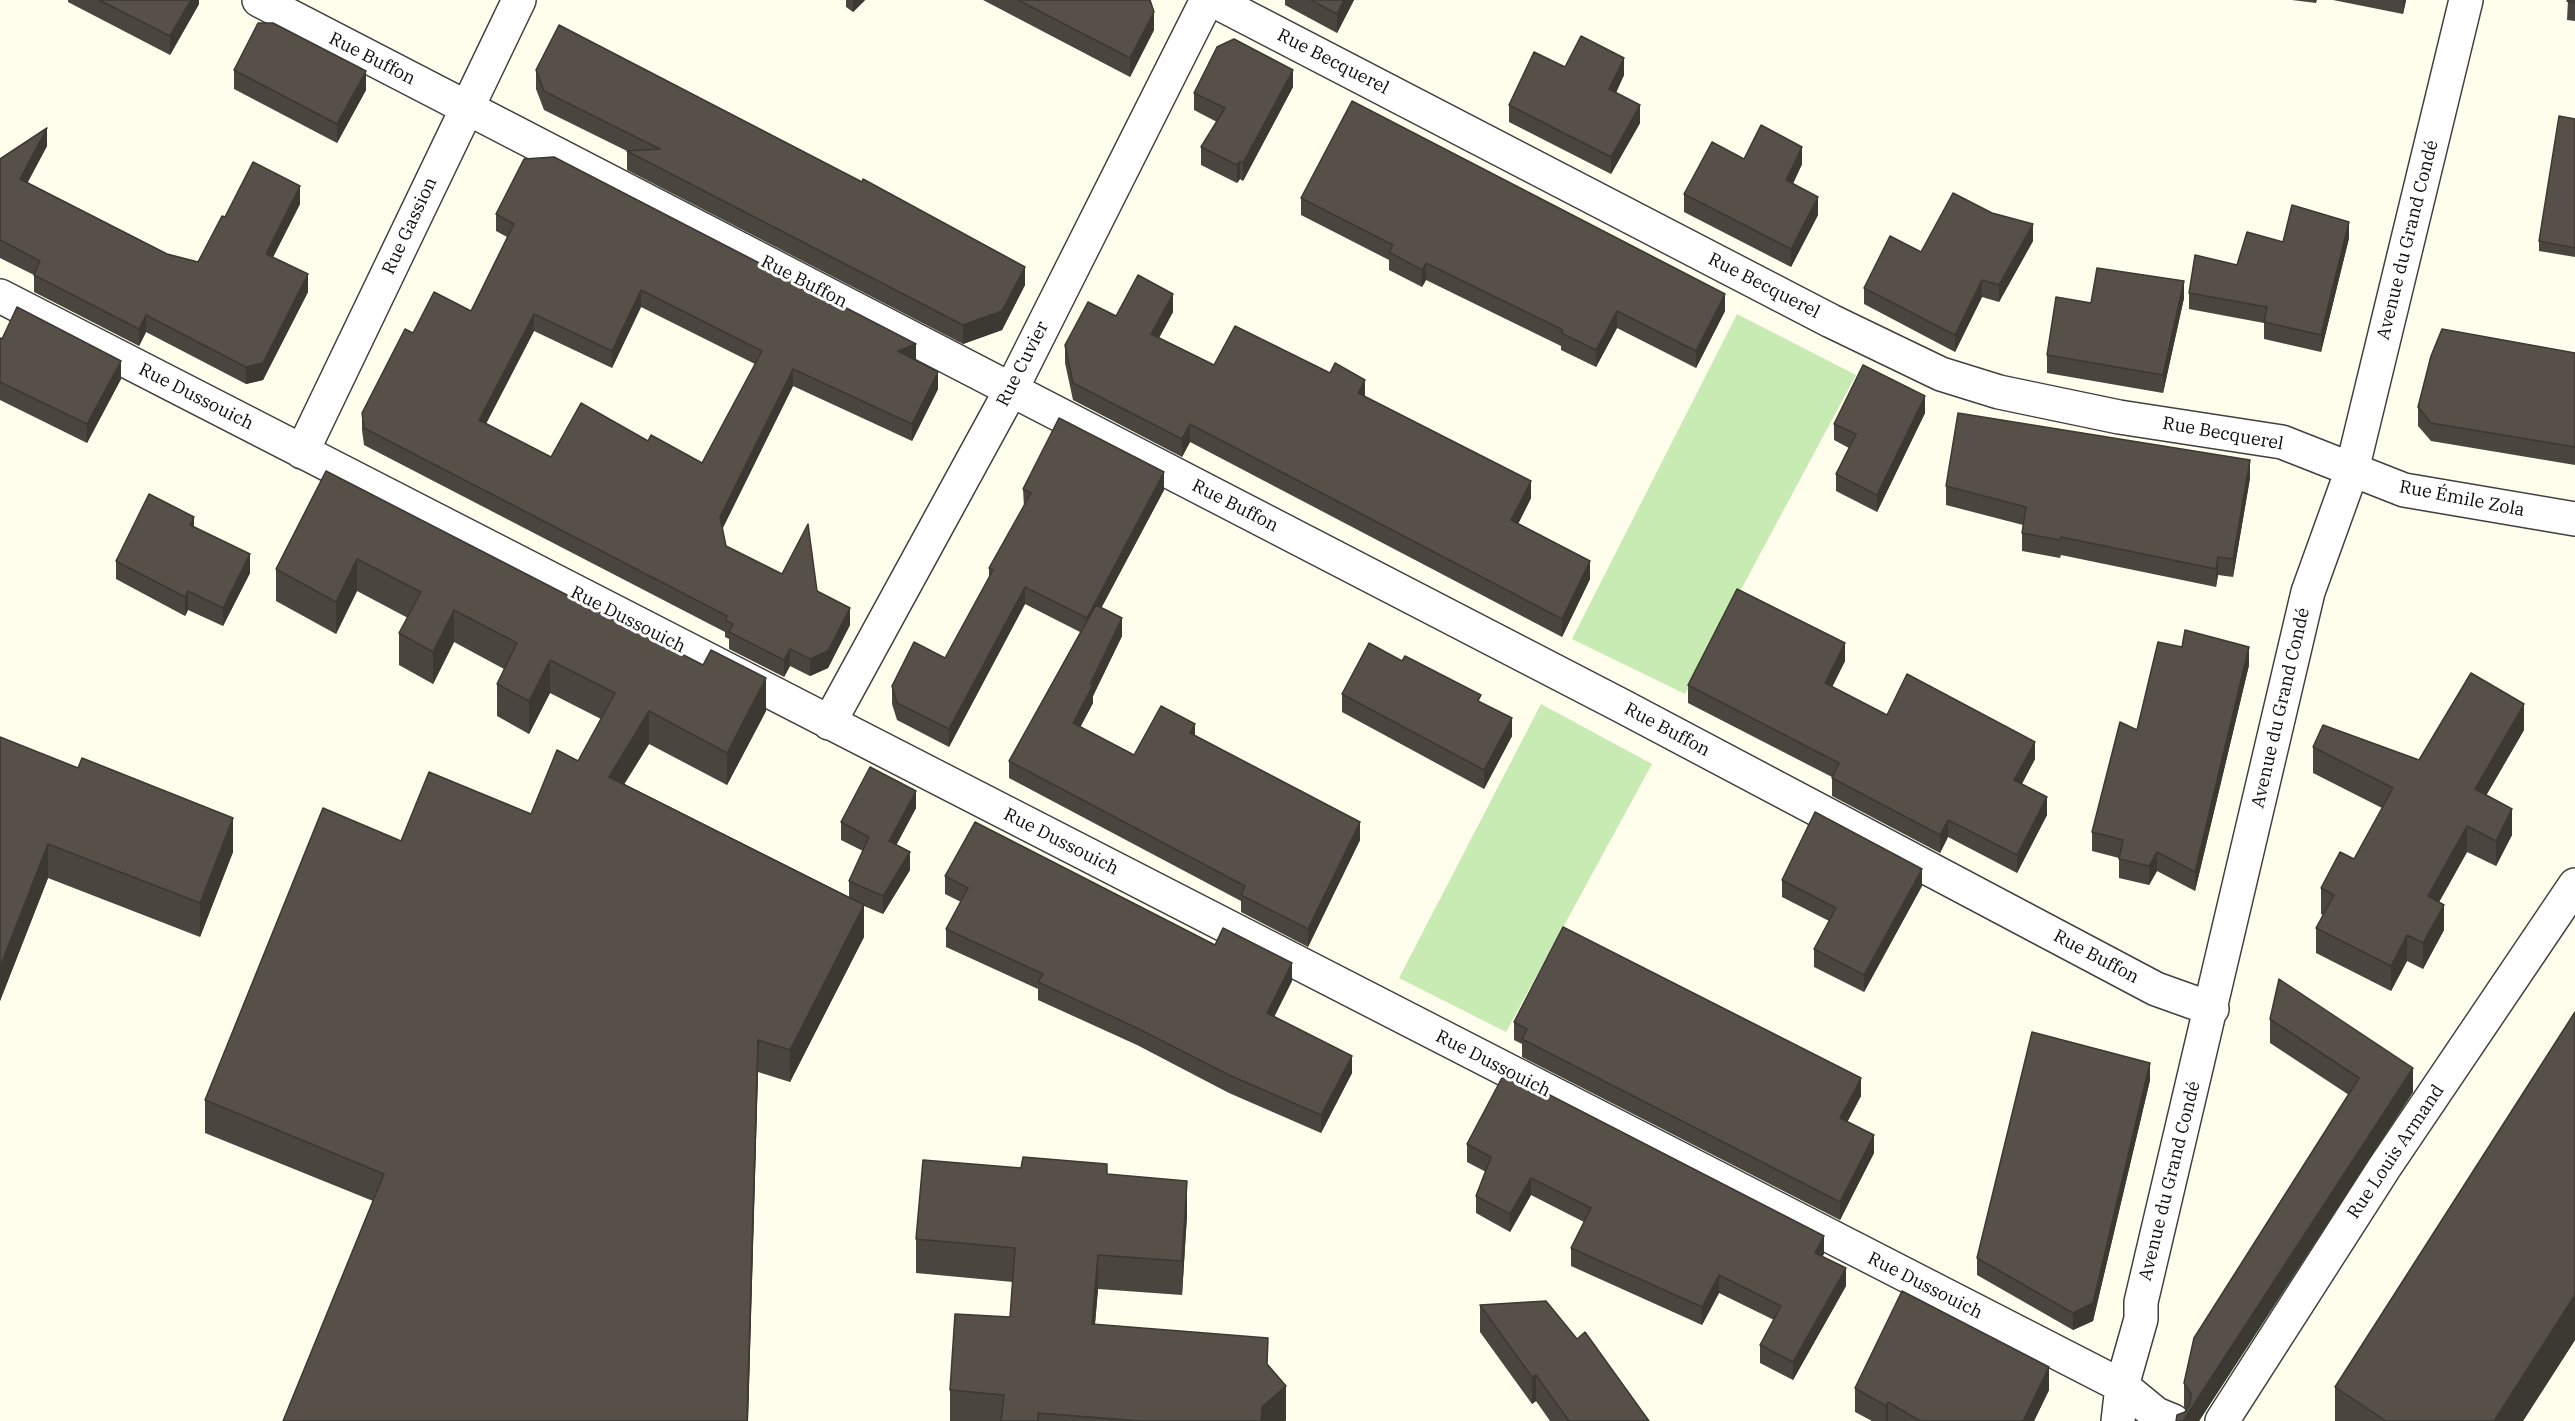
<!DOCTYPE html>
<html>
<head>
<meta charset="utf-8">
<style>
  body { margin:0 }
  canvas { display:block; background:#fffeec }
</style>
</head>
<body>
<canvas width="2575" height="1421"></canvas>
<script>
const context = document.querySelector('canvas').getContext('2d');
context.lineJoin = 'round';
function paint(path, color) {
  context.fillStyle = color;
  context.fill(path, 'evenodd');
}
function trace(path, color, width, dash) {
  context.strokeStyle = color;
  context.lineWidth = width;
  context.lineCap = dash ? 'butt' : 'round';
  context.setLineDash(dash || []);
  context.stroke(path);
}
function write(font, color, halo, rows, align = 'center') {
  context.font = font + ' "IBM Plex Serif",serif';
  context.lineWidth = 6;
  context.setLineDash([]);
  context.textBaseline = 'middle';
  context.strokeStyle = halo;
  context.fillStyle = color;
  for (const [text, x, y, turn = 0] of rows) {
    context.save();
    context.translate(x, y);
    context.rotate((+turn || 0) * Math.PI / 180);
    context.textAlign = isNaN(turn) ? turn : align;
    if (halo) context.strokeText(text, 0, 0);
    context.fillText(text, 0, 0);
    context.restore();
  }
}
paint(new Path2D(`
  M 1737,314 L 1856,375 L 1685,694 L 1572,639 Z
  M 1541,704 L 1652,764 L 1506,1032 L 1399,978 Z`), '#c8ebb4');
const minor = new Path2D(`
  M 259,0 L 1622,706 L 2156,989 L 2212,1009
  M 1213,0 L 1831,321 L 1941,374 L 1999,392 L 2119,417 L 2282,442 L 2404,490 L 2575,519
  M 0,296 L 2122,1386 L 2156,1414 L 2173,1421
  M 302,452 L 519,0
  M 829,723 L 1011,390 L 1207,0
  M 2118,1421 L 2122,1386 L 2141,1319 L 2141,1302 L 2308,592 L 2352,470 L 2466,0
  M 2222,1421 L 2384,1168 L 2575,885`);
trace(minor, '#404040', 36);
trace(minor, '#fff', 33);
paint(new Path2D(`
  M 68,0 L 199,0 L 199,4 L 170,55 L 68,2 Z
  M 846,0 L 865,0 L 853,12 L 846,7 Z
  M 983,0 L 1150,0 L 1154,30 L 1130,77 Z
  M 1285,0 L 1354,0 L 1337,33 L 1285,5 Z
  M 2292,0 L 2317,0 L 2316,3 Z
  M 2333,0 L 2406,0 L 2403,14 Z
  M 2568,0 L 2575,0 L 2575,21 L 2567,20 Z
  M 1565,67 L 1624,75 L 1616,93 L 1640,123 L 1611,174 L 1509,122 L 1509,105 Z
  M 234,70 L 366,90 L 337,143 L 234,89 Z
  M 536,70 L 1025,285 L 1002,330 L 963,344 L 627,170 L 627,151 L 544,110 L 536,89 Z
  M 1293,87 L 1243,181 L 1240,179 L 1237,183 L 1201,165 L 1201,147 L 1217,122 L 1194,110 L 1194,93 Z
  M 2575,119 L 2575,257 L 2539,251 L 2539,241 Z
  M 47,146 L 27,183 L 167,254 L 198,262 L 225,217 L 300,204 L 273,257 L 308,292 L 263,380 L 246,384 L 146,332 L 139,346 L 34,292 L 34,275 L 0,258 L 0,159 Z
  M 1744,159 L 1802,164 L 1793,184 L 1818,215 L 1791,267 L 1684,212 L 1684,194 Z
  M 1301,198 L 1725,311 L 1696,368 L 1617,328 L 1596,367 L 1561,350 L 1561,346 L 1426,280 L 1422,287 L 1389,270 L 1389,260 L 1301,215 Z
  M 496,214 L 916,360 L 938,389 L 912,441 L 793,386 L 722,529 L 726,546 L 817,591 L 850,625 L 828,668 L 810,676 L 790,666 L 784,677 L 729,649 L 729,639 L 725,637 L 725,632 L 364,445 L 362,430 L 362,413 L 413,333 L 471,311 L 507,237 L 496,231 ZM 641,307 L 755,364 L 702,463 L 648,441 L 551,457 L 486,424 L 534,331 L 612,368 Z
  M 2349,238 L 2321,352 L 2264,339 L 2264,323 L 2189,309 L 2189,293 L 2237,265 L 2283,242 Z
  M 2033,241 L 1999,302 L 1982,297 L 1955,352 L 1864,304 L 1864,288 L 1921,252 Z
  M 2184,298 L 2163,393 L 2047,373 L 2047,355 L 2091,303 Z
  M 1173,312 L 1159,338 L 1214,365 L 1365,396 L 1531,498 L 1518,524 L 1590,579 L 1562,637 L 1190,442 L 1182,457 L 1073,400 L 1065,363 L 1065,345 L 1116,316 Z
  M 0,338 L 121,379 L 87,443 L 0,400 Z
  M 2575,353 L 2575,465 L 2431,441 L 2418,426 L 2418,407 Z
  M 1925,413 L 1877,512 L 1836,491 L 1836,474 L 1849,448 L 1834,440 L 1834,424 Z
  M 326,471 L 766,711 L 727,785 L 649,744 L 624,784 L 849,897 L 849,881 L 863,851 L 841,840 L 841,822 L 916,808 L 896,845 L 910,870 L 883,914 L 864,906 L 864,937 L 790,1082 L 758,1072 L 748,1421 L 283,1421 L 373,1201 L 205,1133 L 205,1100 L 401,841 L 531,814 L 578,761 L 601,719 L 550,693 L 529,734 L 497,716 L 497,684 L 504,669 L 454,642 L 433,684 L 399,665 L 399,633 L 408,618 L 357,591 L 336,634 L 276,601 L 276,569 Z
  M 2250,478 L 2233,577 L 2218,575 L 2216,587 L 2061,555 L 2060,558 L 2022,551 L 2022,533 L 2023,525 L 1946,505 L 1946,486 Z
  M 1023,489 L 1164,490 L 1101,608 L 1122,636 L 1093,696 L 1093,703 L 1080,727 L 1134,755 L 1195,736 L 1360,840 L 1308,947 L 1241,912 L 1241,901 L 1009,778 L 1009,761 L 1080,632 L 1025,604 L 949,747 L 897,720 L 892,704 L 892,686 L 945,658 L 989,578 L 989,568 L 1024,507 Z
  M 194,527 L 250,573 L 223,626 L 188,610 L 185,616 L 116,579 L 116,561 Z
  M 1845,661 L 1832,687 L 1887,715 L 2035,759 L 2022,784 L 2047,815 L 2017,873 L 1948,837 L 1940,853 L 1832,796 L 1832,777 L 1688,703 L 1688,685 Z
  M 2249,665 L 2195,891 L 2157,871 L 2149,885 L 2119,878 L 2119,858 L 2092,851 L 2092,832 L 2137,730 Z
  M 1342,694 L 1481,702 L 1512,736 L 1484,789 L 1342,712 Z
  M 2524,730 L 2486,795 L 2512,835 L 2496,866 L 2467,852 L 2439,902 L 2444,930 L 2423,969 L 2407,961 L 2391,991 L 2316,953 L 2316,928 L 2323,915 L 2321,914 L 2321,888 L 2354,859 L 2382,808 L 2313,773 L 2313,747 L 2419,760 Z
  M 0,737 L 233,852 L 200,937 L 48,878 L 0,1001 Z
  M 945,876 L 1215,945 L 1292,981 L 1274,1017 L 1352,1073 L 1321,1133 L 1229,1093 L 1137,1045 L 1038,1000 L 1038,989 L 946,947 L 946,929 L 961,902 L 945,894 Z
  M 1782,880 L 1922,886 L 1864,992 L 1814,967 L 1814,949 L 1829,921 L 1782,897 Z
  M 2575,1012 L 2575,1340 L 2523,1421 L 2335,1421 L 2335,1387 Z
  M 2270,1019 L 2413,1092 L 2199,1421 L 2176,1421 L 2186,1410 L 2184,1407 L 2184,1383 L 2349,1095 L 2270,1043 Z
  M 1514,1022 L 1861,1096 L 1847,1122 L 1874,1153 L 1840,1220 L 1522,1057 L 1522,1044 L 1514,1040 Z
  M 2150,1080 L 2093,1321 L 2073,1330 L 1977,1275 L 1977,1258 Z
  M 1467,1144 L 1824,1254 L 1822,1256 L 1846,1286 L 1793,1380 L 1760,1363 L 1760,1345 L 1774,1320 L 1719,1293 L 1702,1325 L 1571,1266 L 1571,1248 L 1584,1222 L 1531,1195 L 1510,1232 L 1476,1213 L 1476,1196 L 1486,1172 L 1467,1162 Z
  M 1107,1174 L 1187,1215 L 1182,1295 L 1098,1289 L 1095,1324 L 1268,1365 L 1286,1420 L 1285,1421 L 950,1421 L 950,1390 L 1010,1317 L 1013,1282 L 916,1273 L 916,1239 Z
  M 1480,1305 L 1577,1339 L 1649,1421 L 1550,1421 L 1536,1401 L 1532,1404 L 1480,1332 Z
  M 1855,1388 L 2049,1390 L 2034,1421 L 1872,1421 L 1855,1412 Z`), '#4a453e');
paint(new Path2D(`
  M 191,0 L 199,0 L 199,4 L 170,55 L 170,36 Z
  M 853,0 L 865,0 L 853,12 Z
  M 1344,0 L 1354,0 L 1337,33 L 1337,14 Z
  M 2403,0 L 2406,0 L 2403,14 Z
  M 1154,12 L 1154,30 L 1130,77 L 1130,58 Z
  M 1624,58 L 1624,75 L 1609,107 L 1609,89 Z
  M 1293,70 L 1293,87 L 1243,181 L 1243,163 Z
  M 366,71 L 366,90 L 337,143 L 337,124 Z
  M 1640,105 L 1640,123 L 1611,174 L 1611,157 Z
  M 47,128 L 47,146 L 20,197 L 20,179 Z
  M 1802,147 L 1802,164 L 1786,198 L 1786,180 Z
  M 1240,161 L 1240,179 L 1237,183 L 1237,165 Z
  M 300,186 L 300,204 L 266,271 L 266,254 Z
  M 1818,197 L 1818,215 L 1791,267 L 1791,249 Z
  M 2349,222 L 2349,238 L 2321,352 L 2321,335 Z
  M 2033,224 L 2033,241 L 1999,302 L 1999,285 Z
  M 1426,263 L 1426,280 L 1422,287 L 1422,270 Z
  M 1025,267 L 1025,285 L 1002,330 L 963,344 L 963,325 Z
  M 308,274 L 308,292 L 263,380 L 246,384 L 246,367 Z
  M 1982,280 L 1982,297 L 1955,352 L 1955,335 Z
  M 2184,281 L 2184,298 L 2163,393 L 2163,375 Z
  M 641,290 L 641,307 L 612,368 L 612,351 Z
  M 1173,294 L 1173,312 L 1151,352 L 1151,334 Z
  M 1725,294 L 1725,311 L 1696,368 L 1696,351 Z
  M 1617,311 L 1617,328 L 1596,367 L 1596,350 Z
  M 534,314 L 534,331 L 479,437 L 479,420 Z
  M 146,315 L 146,332 L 139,346 L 139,329 Z
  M 916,344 L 916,361 L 898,351 Z
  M 121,361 L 121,379 L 87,443 L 87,424 Z
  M 793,369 L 793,386 L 720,534 L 720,517 Z
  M 938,372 L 938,389 L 912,441 L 912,424 Z
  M 1365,380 L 1365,398 L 1358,393 Z
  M 1925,396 L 1925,413 L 1877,512 L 1877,495 Z
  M 1190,424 L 1190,442 L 1182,457 L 1182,439 Z
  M 2250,460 L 2250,478 L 2233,577 L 2233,559 Z
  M 1164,472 L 1164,490 L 1087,635 L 1087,618 Z
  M 1531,481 L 1531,498 L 1511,538 L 1511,520 Z
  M 194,517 L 194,535 L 190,525 Z
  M 250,554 L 250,573 L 223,626 L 223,608 Z
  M 2218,557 L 2218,575 L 2216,587 L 2216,569 Z
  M 357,559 L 357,591 L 336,634 L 336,602 Z
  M 1590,561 L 1590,579 L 1562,637 L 1562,619 Z
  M 1025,587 L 1025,604 L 949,747 L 949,729 Z
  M 188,591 L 188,610 L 185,616 L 185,597 Z
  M 850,608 L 850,625 L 828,668 L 810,676 L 810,659 Z
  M 454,610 L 454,642 L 433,684 L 433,652 Z
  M 1122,618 L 1122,636 L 1093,696 L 1093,703 L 1073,741 L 1073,723 Z
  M 1845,643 L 1845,661 L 1825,701 L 1825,683 Z
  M 2249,647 L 2249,665 L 2195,891 L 2195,872 Z
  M 790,649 L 790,666 L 784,677 L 784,660 Z
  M 550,660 L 550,693 L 529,734 L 529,701 Z
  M 766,678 L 766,711 L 727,785 L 727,753 Z
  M 2524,704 L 2524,730 L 2475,815 L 2475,789 Z
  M 649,711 L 649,744 L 609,809 L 609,777 Z
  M 1512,718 L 1512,736 L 1484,789 L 1484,770 Z
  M 1195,724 L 1195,742 L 1190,733 Z
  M 2035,742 L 2035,759 L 2014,798 L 2014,780 Z
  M 916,791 L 916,808 L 889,859 L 889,841 Z
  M 2047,797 L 2047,815 L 2017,873 L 2017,855 Z
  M 2512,809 L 2512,835 L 2496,866 L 2496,841 Z
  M 233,818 L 233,852 L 200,937 L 200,903 Z
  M 1948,820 L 1948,837 L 1940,853 L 1940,835 Z
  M 1360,822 L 1360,840 L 1308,947 L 1308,929 Z
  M 2467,826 L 2467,852 L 2428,922 L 2428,896 Z
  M 48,844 L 48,878 L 0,1001 L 0,967 Z
  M 910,852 L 910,870 L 883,914 L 883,896 Z
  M 2157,852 L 2157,871 L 2149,885 L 2149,866 Z
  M 1922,869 L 1922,886 L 1864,992 L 1864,975 Z
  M 864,905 L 864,937 L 790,1082 L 790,1050 Z
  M 2444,905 L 2444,930 L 2423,969 L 2423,943 Z
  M 2407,935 L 2407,961 L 2391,991 L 2391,966 Z
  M 1292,963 L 1292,981 L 1267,1031 L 1267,1013 Z
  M 758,1040 L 758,1072 L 748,1421 L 747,1421 Z
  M 1352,1056 L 1352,1073 L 1321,1133 L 1321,1115 Z
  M 2150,1063 L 2150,1080 L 2093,1321 L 2073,1330 L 2073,1313 Z
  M 2413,1068 L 2413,1092 L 2199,1421 L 2183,1421 Z
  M 1861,1078 L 1861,1096 L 1840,1136 L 1840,1118 Z
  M 1874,1135 L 1874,1153 L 1840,1220 L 1840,1202 Z
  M 1531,1178 L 1531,1195 L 1510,1232 L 1510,1214 Z
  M 1187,1181 L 1187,1215 L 1182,1295 L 1182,1261 Z
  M 1824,1236 L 1824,1254 L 1815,1270 L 1815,1253 Z
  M 1098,1255 L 1098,1289 L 1092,1358 L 1092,1324 Z
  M 1846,1268 L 1846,1286 L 1793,1380 L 1793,1362 Z
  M 1719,1275 L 1719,1293 L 1702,1325 L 1702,1307 Z
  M 2575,1295 L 2575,1340 L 2523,1421 L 2494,1421 Z
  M 2049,1367 L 2049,1390 L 2034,1421 L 2023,1421 Z
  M 1536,1375 L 1536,1401 L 1532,1404 L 1532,1377 Z
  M 1286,1386 L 1286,1420 L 1285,1421 L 1261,1421 L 1262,1407 Z
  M 1888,1402 L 1888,1421 L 1886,1421 L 1886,1406 Z`), '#3c3832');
const building = new Path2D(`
  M 99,0 L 191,0 L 170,36 Z
  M 1018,0 L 1150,0 L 1154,12 L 1130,58 Z
  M 1311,0 L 1344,0 L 1337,14 Z
  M 2568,0 L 2575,0 L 2575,3 L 2567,1 Z
  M 258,23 L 273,23 L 366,71 L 337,124 L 234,70 Z
  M 559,25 L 862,182 L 863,179 L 1025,267 L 1002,311 L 963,325 L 627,151 L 660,149 L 544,91 L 536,70 Z
  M 1581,36 L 1624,58 L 1609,89 L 1640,105 L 1611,157 L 1509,105 L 1534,52 L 1565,67 Z
  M 1234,39 L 1293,70 L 1243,163 L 1240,161 L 1237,165 L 1201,147 L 1225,108 L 1194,93 L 1217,47 Z
  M 1352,101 L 1725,294 L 1696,351 L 1617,311 L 1596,350 L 1561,333 L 1563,330 L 1426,263 L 1422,270 L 1389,252 L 1393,245 L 1301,198 Z
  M 2559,116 L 2575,119 L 2575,248 L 2539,241 Z
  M 1761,125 L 1802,147 L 1786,180 L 1818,197 L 1791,249 L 1684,194 L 1712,142 L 1744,159 Z
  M 47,128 L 20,179 L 167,254 L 198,262 L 222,216 L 225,217 L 253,162 L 300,186 L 266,254 L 308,274 L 263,363 L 246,367 L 146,315 L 139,329 L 34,275 L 40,261 L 0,240 L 0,159 Z
  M 554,157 L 916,344 L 898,351 L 938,372 L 912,424 L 793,369 L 720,517 L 726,546 L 782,574 L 808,524 L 817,591 L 850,608 L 828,651 L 810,659 L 790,649 L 784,660 L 729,632 L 733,624 L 725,620 L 727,616 L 364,428 L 362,413 L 405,329 L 413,333 L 434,292 L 471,311 L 514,224 L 496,214 L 524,159 ZM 641,290 L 762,351 L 702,463 L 651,435 L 648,441 L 581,403 L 551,457 L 479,420 L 534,314 L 612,351 Z
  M 1953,193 L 1992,213 L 2033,224 L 1999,285 L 1982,280 L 1955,335 L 1864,288 L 1890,236 L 1921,252 Z
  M 2292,205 L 2349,222 L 2321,335 L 2264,322 L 2267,307 L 2189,293 L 2195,255 L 2237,265 L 2247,232 L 2283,242 Z
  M 2097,268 L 2184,281 L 2163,375 L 2047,355 L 2056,297 L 2091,303 Z
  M 1138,275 L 1173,294 L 1151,334 L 1214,365 L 1235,326 L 1330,373 L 1335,363 L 1365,380 L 1358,393 L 1531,481 L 1511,520 L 1590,561 L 1562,619 L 1190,424 L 1182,439 L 1073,383 L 1065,345 L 1088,302 L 1116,316 Z
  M 17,307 L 121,361 L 87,424 L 0,382 L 0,338 L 2,339 Z
  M 2442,329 L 2575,353 L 2575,447 L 2431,423 L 2418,407 L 2431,356 Z
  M 1863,365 L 1925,396 L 1877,495 L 1836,474 L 1856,434 L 1834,424 Z
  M 1958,413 L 2250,460 L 2233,559 L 2218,557 L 2216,569 L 2061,537 L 2060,540 L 2022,533 L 2026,507 L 1946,486 Z
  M 1059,418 L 1164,472 L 1087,618 L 1025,587 L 949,729 L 897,703 L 892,686 L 914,642 L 945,658 L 993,570 L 989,568 L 1031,493 L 1023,489 Z
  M 326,471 L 703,665 L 711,650 L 766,678 L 727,753 L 649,711 L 609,777 L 864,905 L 790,1050 L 758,1040 L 747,1421 L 283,1421 L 384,1174 L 205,1100 L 323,808 L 401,841 L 429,772 L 531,814 L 557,750 L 578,761 L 615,693 L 550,660 L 529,701 L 497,684 L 517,643 L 454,610 L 433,652 L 399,633 L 421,592 L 357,559 L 336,602 L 276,569 Z
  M 149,494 L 194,517 L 190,525 L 250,554 L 223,608 L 188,591 L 185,597 L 116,561 Z
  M 1737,589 L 1845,643 L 1825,683 L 1887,715 L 1907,674 L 2035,742 L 2014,780 L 2047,797 L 2017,855 L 1948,820 L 1940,835 L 1832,778 L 1839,763 L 1688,685 Z
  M 1096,605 L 1122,618 L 1090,684 L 1093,685 L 1073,723 L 1134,755 L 1161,706 L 1195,724 L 1190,733 L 1360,822 L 1308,929 L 1241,895 L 1245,886 L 1009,761 Z
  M 2185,630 L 2249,647 L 2195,872 L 2157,852 L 2149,866 L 2119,859 L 2123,840 L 2092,832 L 2120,722 L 2137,730 L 2158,642 L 2182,647 Z
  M 1369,643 L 1402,661 L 1405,656 L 1481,695 L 1478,701 L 1512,718 L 1484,770 L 1342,694 Z
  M 2471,673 L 2524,704 L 2475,789 L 2512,809 L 2496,841 L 2467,826 L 2428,896 L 2444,905 L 2423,943 L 2407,935 L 2391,966 L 2316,928 L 2334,895 L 2321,888 L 2340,852 L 2354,859 L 2393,788 L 2313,747 L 2323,725 L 2419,760 Z
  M 0,737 L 78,768 L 82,758 L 233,818 L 200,903 L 48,844 L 0,967 Z
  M 870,767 L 916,791 L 889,841 L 910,852 L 883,896 L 849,881 L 869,837 L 841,822 Z
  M 1815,812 L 1922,869 L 1864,975 L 1814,949 L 1836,908 L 1782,880 Z
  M 975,822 L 1215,945 L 1223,928 L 1292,963 L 1267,1013 L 1352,1056 L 1321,1115 L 1229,1075 L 1137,1028 L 1038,982 L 1043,974 L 946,929 L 968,888 L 945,876 Z
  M 1563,927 L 1861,1078 L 1840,1118 L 1874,1135 L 1840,1202 L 1522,1039 L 1527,1029 L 1514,1022 Z
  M 2279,979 L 2413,1068 L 2183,1421 L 2176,1421 L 2177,1415 L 2185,1412 L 2190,1404 L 2191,1394 L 2184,1383 L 2194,1338 L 2359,1078 L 2270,1019 Z
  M 2575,1012 L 2575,1295 L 2494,1421 L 2386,1421 L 2335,1387 Z
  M 2032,1032 L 2150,1063 L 2093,1303 L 2073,1313 L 1977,1258 Z
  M 1505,1072 L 1824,1236 L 1815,1253 L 1846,1268 L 1793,1362 L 1760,1345 L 1781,1306 L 1719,1275 L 1702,1307 L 1571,1248 L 1591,1208 L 1531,1178 L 1510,1214 L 1476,1196 L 1491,1157 L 1467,1144 Z
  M 1023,1157 L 1107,1164 L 1107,1174 L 1187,1181 L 1182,1261 L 1098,1255 L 1092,1324 L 1268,1338 L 1267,1364 L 1286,1386 L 1262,1407 L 1261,1421 L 1140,1421 L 1038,1413 L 1038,1421 L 1001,1421 L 1004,1395 L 950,1390 L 955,1314 L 1010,1317 L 1015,1248 L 916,1239 L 923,1160 L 1021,1168 Z
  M 1902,1291 L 2049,1367 L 2023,1421 L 1920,1421 L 1888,1402 L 1886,1406 L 1855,1388 Z
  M 1546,1301 L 1577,1339 L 1585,1332 L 1649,1421 L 1569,1421 L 1536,1375 L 1532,1377 L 1480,1305 Z`);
paint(building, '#565048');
trace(building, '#3c3832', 1.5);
write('18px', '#0d0d0d', '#fff', [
  ["Rue Buffon",372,59,27],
  ["Rue Becquerel",1333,62,27],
  ["Rue Gassion",410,226,-65],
  ["Avenue du Grand Condé",2408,240,-76],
  ["Rue Buffon",804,282,27],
  ["Rue Becquerel",1764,286,27],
  ["Rue Cuvier",1023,364,-63],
  ["Rue Dussouich",196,397,27],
  ["Rue Becquerel",2223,434,10],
  ["Rue Émile Zola",2462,499,11],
  ["Rue Buffon",1235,506,27],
  ["Rue Dussouich",628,620,27],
  ["Avenue du Grand Condé",2281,708,-77],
  ["Rue Buffon",1667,730,28],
  ["Rue Dussouich",1061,842,27],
  ["Rue Buffon",2096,957,28],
  ["Rue Dussouich",1493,1064,27],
  ["Rue Louis Armand",2396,1152,-56],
  ["Avenue du Grand Condé",2170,1181,-76],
  ["Rue Dussouich",1925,1286,27]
]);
</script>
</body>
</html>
